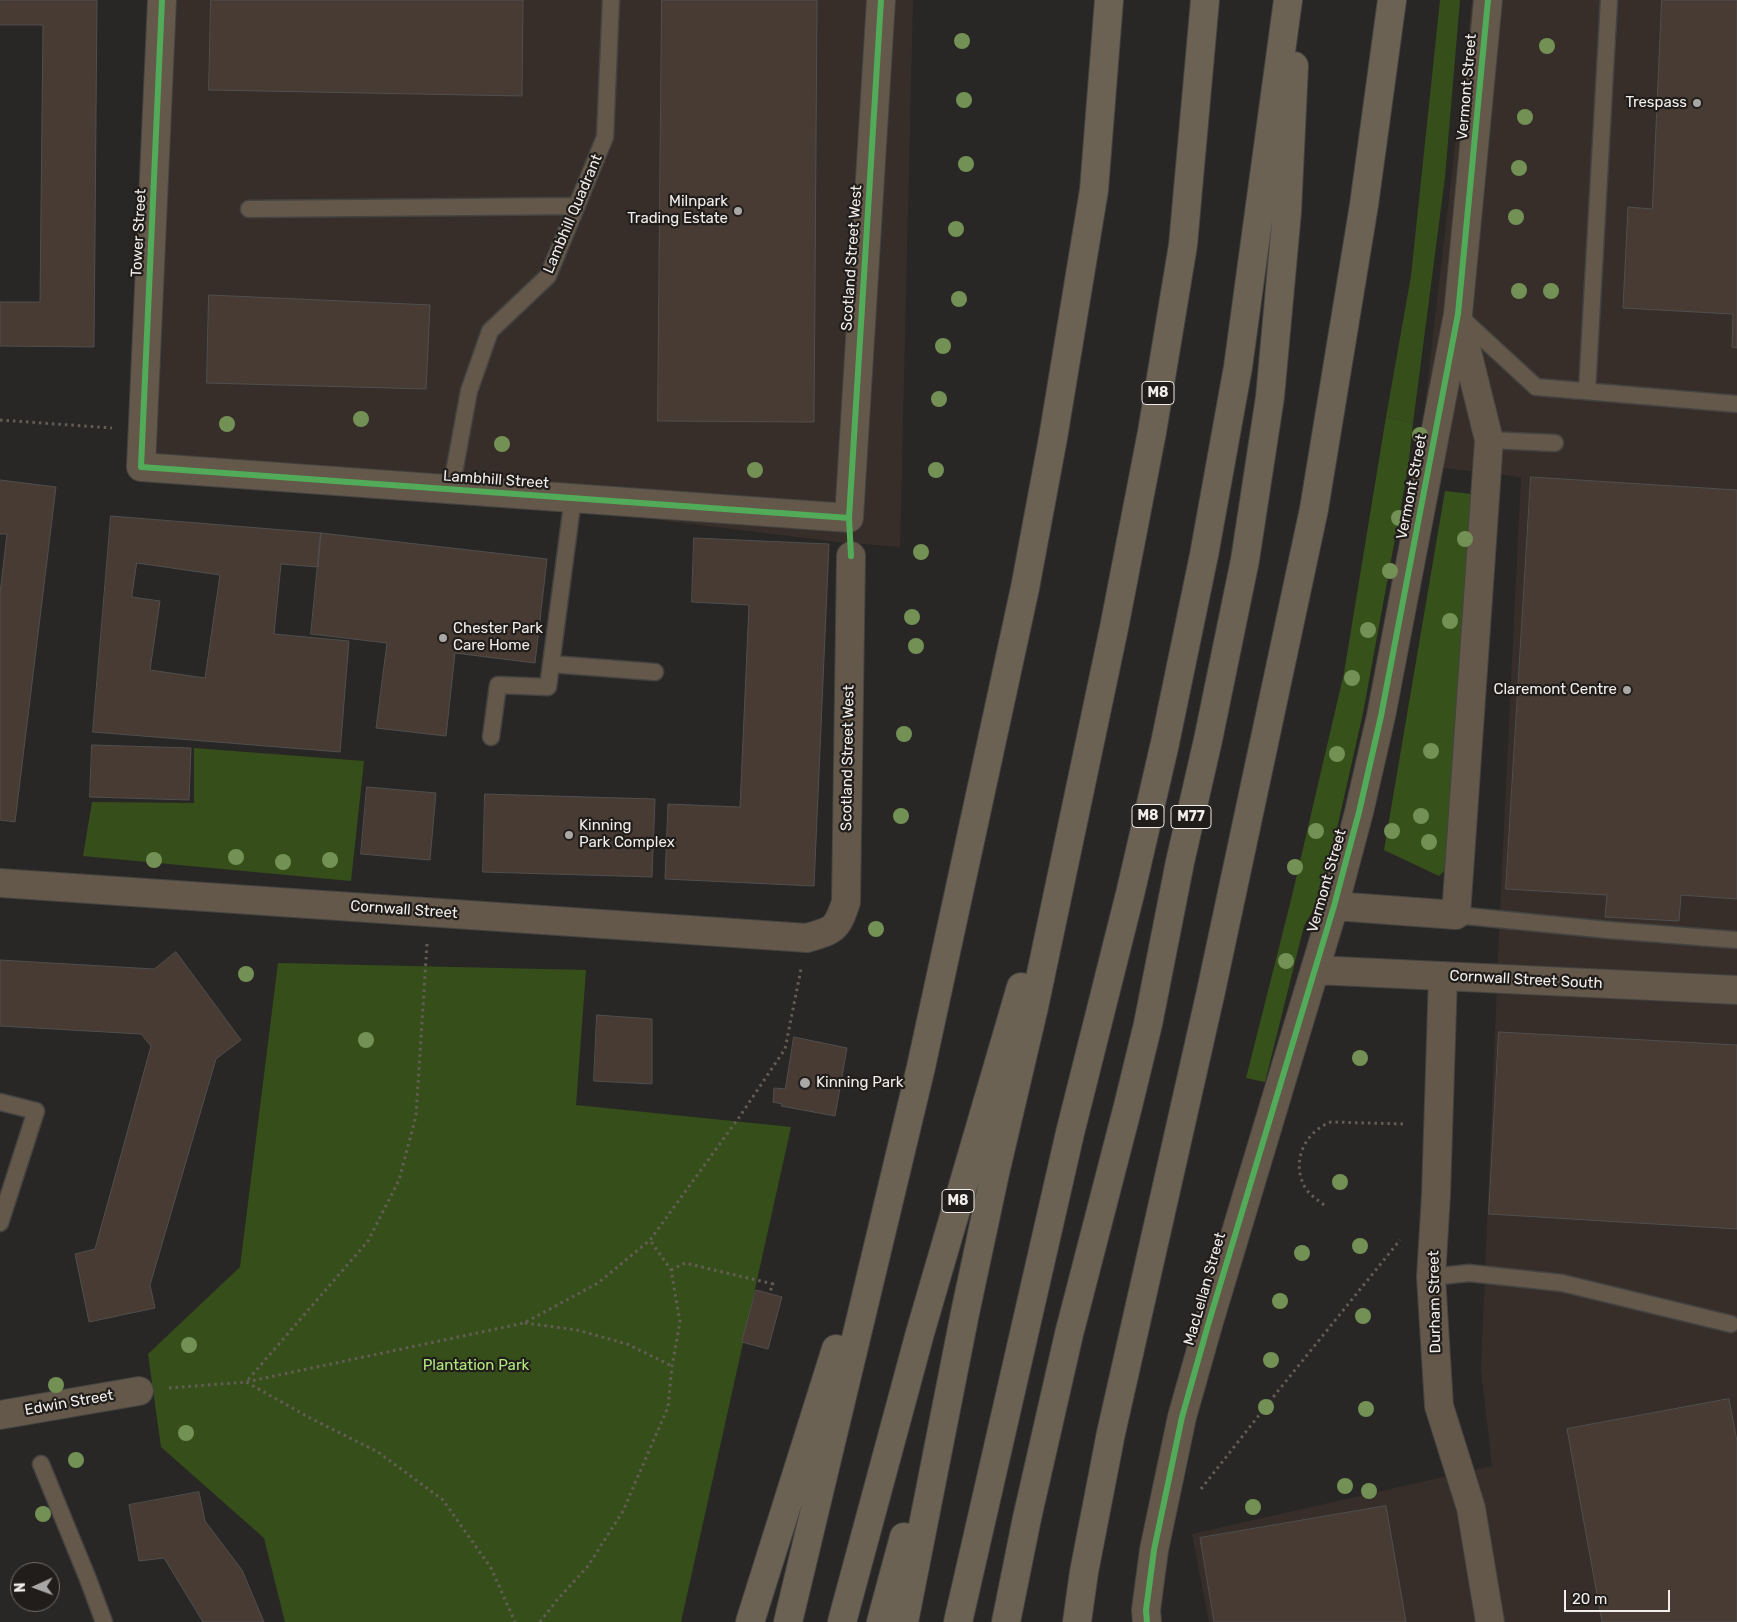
<!DOCTYPE html>
<html>
<head>
<meta charset="utf-8">
<style>
  body { margin:0 }
  #map { position:relative; width:1737px; height:1622px; overflow:hidden; background:#292725; font-family:Rubik,sans-serif }
  canvas { display:block }
  .north { position:absolute; left:10px; top:1562px; width:50px; height:50px; box-sizing:border-box; background:#211d1b; border:1px solid #74706e; border-radius:50%; rotate:268deg; font-size:14px; font-weight:700; line-height:20px; text-align:center; color:#f0edeb }
  .north::after { content:''; display:block; margin:auto; width:18px; height:22px; background:#aaa8a6; clip-path:polygon(50% 0,100% 100%,50% 72%,0 100%) }
  .scale { position:absolute; left:1564px; top:1590px; width:106px; height:22px; box-sizing:border-box; border:2px solid #f0edeb; border-top:0; padding-left:6px; font-size:15px; line-height:18px; white-space:nowrap; color:#f0edeb; -webkit-text-stroke:4px #211d1b; paint-order:stroke }
</style>
</head>
<body>
<div id="map">
<canvas width="1737" height="1622"></canvas>
<div class="north">N</div>
<div class="scale">20 m</div>
</div>
<script>
const context = document.querySelector('canvas').getContext('2d');
context.lineJoin = 'round';
function paint(path, color) {
  context.fillStyle = color;
  context.fill(path, 'evenodd');
}
function trace(path, color, width, dash) {
  context.strokeStyle = color;
  context.lineWidth = width;
  context.lineCap = dash ? 'butt' : 'round';
  context.setLineDash(dash || []);
  context.stroke(path);
}
function write(font, color, halo, rows, align = 'center') {
  context.font = font + ' Rubik,sans-serif';
  context.lineWidth = 4.5;
  context.setLineDash([]);
  context.textBaseline = 'middle';
  context.strokeStyle = halo;
  context.fillStyle = color;
  for (const [text, x, y, turn = 0] of rows) {
    context.save();
    context.translate(x, y);
    context.rotate((+turn || 0) * Math.PI / 180);
    context.textAlign = isNaN(turn) ? turn : align;
    if (halo) context.strokeText(text, 0, 0);
    context.fillText(text, 0, 0);
    context.restore();
  }
}
paint(new Path2D(`
  M 163,0 L 913,0 L 900,547 L 838,542 L 139,456 Z
  M 1472,0 L 1737,0 L 1737,1622 L 1209,1622 L 1192,1534 L 1492,1466 L 1481,1369 L 1501,888 L 1521,477 L 1418,465 Z`), '#372e2a');
paint(new Path2D(`
  M 1440,0 L 1460,0 L 1445,177 L 1413,423 L 1386,417 L 1411,276 Z
  M 194,748 L 364,761 L 351,881 L 83,856 L 92,802 L 194,803 Z
  M 278,963 L 586,970 L 576,1105 L 791,1127 L 681,1622 L 285,1622 L 264,1538 L 161,1447 L 148,1354 L 240,1267 Z`), '#364f1a');
paint(new Path2D(`
  M 1386,417 L 1413,423 L 1408,468 L 1363,713 L 1322,895 L 1304,926 L 1265,1082 L 1246,1078 L 1291,900 L 1344,673 Z
  M 1445,491 L 1481,495 L 1453,862 L 1439,876 L 1384,850 Z`), '#37511b');
const building = new Path2D(`
  M 0,0 L 97,0 L 94,347 L 0,346 L 0,302 L 40,302 L 43,25 L 0,25 Z
  M 211,0 L 523,0 L 522,96 L 209,90 Z
  M 662,0 L 817,0 L 814,422 L 658,421 Z
  M 1662,0 L 1737,0 L 1737,348 L 1732,347 L 1733,314 L 1623,308 L 1628,207 L 1652,209 Z
  M 209,295 L 430,305 L 426,389 L 207,383 Z
  M 1531,477 L 1737,490 L 1737,899 L 1681,895 L 1679,921 L 1605,917 L 1607,895 L 1506,889 Z
  M 0,480 L 56,487 L 15,822 L 0,820 L 0,593 L 7,534 L 0,534 Z
  M 111,516 L 321,533 L 318,567 L 281,564 L 274,634 L 349,641 L 340,752 L 93,732 ZM 137,563 L 220,575 L 205,678 L 150,670 L 160,601 L 132,597 Z
  M 321,533 L 547,559 L 535,663 L 455,653 L 446,736 L 376,728 L 387,643 L 311,634 Z
  M 694,538 L 829,544 L 814,886 L 665,879 L 668,804 L 740,807 L 749,605 L 692,602 Z
  M 92,745 L 191,748 L 189,800 L 90,797 Z
  M 367,787 L 436,793 L 430,860 L 361,854 Z
  M 485,794 L 655,799 L 652,877 L 483,872 Z
  M 176,952 L 241,1040 L 216,1059 L 150,1285 L 155,1308 L 89,1322 L 75,1254 L 95,1249 L 151,1046 L 141,1034 L 0,1026 L 0,960 L 154,969 Z
  M 597,1015 L 652,1019 L 652,1084 L 594,1081 Z
  M 1499,1032 L 1737,1045 L 1737,1229 L 1489,1214 Z
  M 794,1037 L 847,1048 L 835,1116 L 781,1106 L 782,1104 L 773,1102 L 774,1088 L 785,1089 Z
  M 756,1290 L 782,1297 L 768,1349 L 742,1342 Z
  M 1729,1399 L 1737,1441 L 1737,1622 L 1602,1622 L 1567,1429 Z
  M 199,1492 L 205,1521 L 242,1570 L 264,1622 L 203,1622 L 164,1558 L 139,1561 L 129,1505 Z
  M 1386,1506 L 1406,1622 L 1214,1622 L 1200,1538 Z`);
paint(building, '#473b34');
trace(building, '#504f4d', 1);
const service = new Path2D(`
  M 249,209 L 577,206
  M 1459,316 L 1536,387 L 1737,404
  M 1587,391 L 1609,0
  M 1489,440 L 1555,443
  M 451,489 L 469,391 L 490,331 L 548,276 L 605,137 L 611,0
  M 551,664 L 655,672
  M 491,737 L 498,685 L 548,687 L 573,498
  M 1456,915 L 1608,930 L 1737,940
  M 0,1102 L 36,1111 L 0,1223
  M 1431,1277 L 1469,1273 L 1562,1283 L 1731,1324
  M 41,1464 L 88,1579 L 104,1622`);
const minor = new Path2D(`
  M 162,0 L 141,467 L 849,518 L 881,0
  M 0,883 L 807,938 C 835,930 837,929 846,902 L 851,556
  M 1334,906 L 1456,915 L 1489,440 L 1460,323
  M 1315,970 L 1737,990
  M 1443,976 L 1436,1195 L 1431,1277 L 1439,1406 L 1471,1508 L 1490,1622
  M 0,1415 L 139,1391
  M 1147,1622 L 1146,1610 L 1154,1550 L 1182,1417 L 1208,1325 L 1334,906 L 1359,812 L 1381,716 L 1458,314 L 1488,0`);
const motorway = new Path2D(`
  M 750,1622 L 836,1349
  M 788,1622 L 921,1067 L 1025,588 L 1053,438 L 1094,190 L 1109,0
  M 842,1622 L 920,1333 L 1021,987
  M 881,1622 L 904,1537
  M 904,1622 L 965,1313 L 995,1173 L 1034,1007 L 1114,628 L 1152,432 L 1183,245 L 1205,0
  M 958,1622 L 1070,1133 L 1131,890 L 1165,743 L 1204,555 L 1238,367 L 1288,0
  M 1006,1622 L 1027,1518 L 1069,1334 L 1128,1106 L 1148,1024 L 1180,862 L 1208,740 L 1245,560 L 1270,397 L 1287,212 L 1294,66
  M 1077,1622 L 1084,1572 L 1111,1433 L 1211,991 L 1314,509 L 1364,205 L 1392,0`);
trace(service, '#444342', 19);
trace(minor, '#444342', 30);
trace(motorway, '#444342', 30);
trace(new Path2D(`
  M 0,420 L 112,428
  M 427,944 L 416,1116 L 399,1180 L 368,1241 L 246,1382 L 310,1418 L 378,1452 L 443,1500 L 491,1568 L 515,1622
  M 1324,1205 C 1318,1200 1311,1196 1306,1189 C 1290,1163 1304,1132 1331,1122 L 1406,1124
  M 671,1270 L 685,1263 L 773,1284 L 769,1294
  M 525,1323 L 577,1330 L 627,1344 L 672,1366
  M 169,1388 L 246,1382 L 524,1323 L 598,1283 L 650,1240 L 738,1119 L 785,1049 L 801,969
  M 1201,1489 L 1278,1391 L 1400,1240
  M 540,1622 L 557,1600 L 588,1566 L 623,1511 L 668,1407 L 672,1366 L 680,1322 L 671,1270 L 650,1240`), '#645d55', 3, [2.5, 4]);
trace(service, '#63584a', 16);
trace(minor, '#63584a', 28);
trace(motorway, '#6b6254', 28);
trace(new Path2D(`
  M 162,0 L 141,467 L 849,518
  M 851,556 L 849,518 L 881,0
  M 1147,1622 L 1146,1610 L 1154,1550 L 1182,1417 L 1208,1325 L 1334,906 L 1359,812 L 1381,716 L 1458,314 L 1488,0`), '#51ab58', 6);
context.fillStyle = '#739155';
for (const [x, y] of [
  [962,41],
  [1547,46],
  [964,100],
  [1525,117],
  [966,164],
  [1519,168],
  [1516,217],
  [956,229],
  [1519,291],
  [1551,291],
  [959,299],
  [943,346],
  [939,399],
  [361,419],
  [227,424],
  [1420,435],
  [502,444],
  [755,470],
  [936,470],
  [1399,518],
  [1465,539],
  [921,552],
  [1390,571],
  [912,617],
  [1450,621],
  [1368,630],
  [916,646],
  [1352,678],
  [904,734],
  [1431,751],
  [1337,754],
  [901,816],
  [1421,816],
  [1316,831],
  [1392,831],
  [1429,842],
  [236,857],
  [154,860],
  [330,860],
  [283,862],
  [1295,867],
  [876,929],
  [1286,961],
  [246,974],
  [366,1040],
  [1360,1058],
  [1340,1182],
  [1360,1246],
  [1302,1253],
  [1280,1301],
  [1363,1316],
  [189,1345],
  [1271,1360],
  [56,1385],
  [1266,1407],
  [1366,1409],
  [186,1433],
  [76,1460],
  [1345,1486],
  [1369,1491],
  [1253,1507],
  [43,1514]
]) {
  context.beginPath();
  context.arc(x, y, 8, 0, 2 * Math.PI);
  context.fill();
}
for (const [x, y, r, color] of [
  [1697,103,5,"#aaa8a6"],
  [738,211,5,"#aaa8a6"],
  [443,638,5,"#aaa8a6"],
  [1627,690,5,"#aaa8a6"],
  [569,835,5,"#aaa8a6"],
  [805,1083,6,"#aaa8a6"]
]) {
  const dot = new Path2D();
  dot.arc(x, y, r, 0, 2 * Math.PI);
  context.fillStyle = color;
  context.fill(dot);
  trace(dot, '#211d1b', 2);
}
for (const [x, y, w] of [
  [1158,393,32],
  [1148,816,32],
  [1191,817,40],
  [958,1201,32]
]) {
  const box = new Path2D();
  box.roundRect(x - w / 2, y - 11.5, w, 23, 4);
  context.fillStyle = '#211d1b';
  context.fill(box);
  trace(box, '#f0edeb', 1);
}
write('bold 14px', '#f0edeb', null, [
  ["M8",1158,393],
  ["M8",1148,816],
  ["M77",1191,817],
  ["M8",958,1201]
]);
write('15px', '#f0edeb', '#211d1b', [
  ["Vermont Street",1467,87,-85],
  ["Lambhill Quadrant",573,214,-67],
  ["Tower Street",139,233,-87],
  ["Scotland Street West",852,258,-86],
  ["Lambhill Street",496,480,4],
  ["Vermont Street",1412,487,-79],
  ["Scotland Street West",848,758,-89],
  ["Vermont Street",1327,881,-74],
  ["Cornwall Street",404,910,4],
  ["Cornwall Street South",1526,980,3],
  ["MacLellan Street",1205,1289,-74],
  ["Durham Street",1435,1302,-91],
  ["Edwin Street",69,1403,-10]
]);
write('15px', '#f0edeb', '#211d1b', [
  ["Trespass",1687,103],
  ["Milnpark",728,202],
  ["Trading Estate",728,219],
  ["Chester Park",453,629,"left"],
  ["Care Home",453,646,"left"],
  ["Claremont Centre",1617,690],
  ["Kinning",579,826,"left"],
  ["Park Complex",579,843,"left"],
  ["Kinning Park",816,1083,"left"]
], 'right');
write('15px', '#b0e87d', '#211d1b', [
  ["Plantation Park",476,1366]
]);
</script>
</body>
</html>
